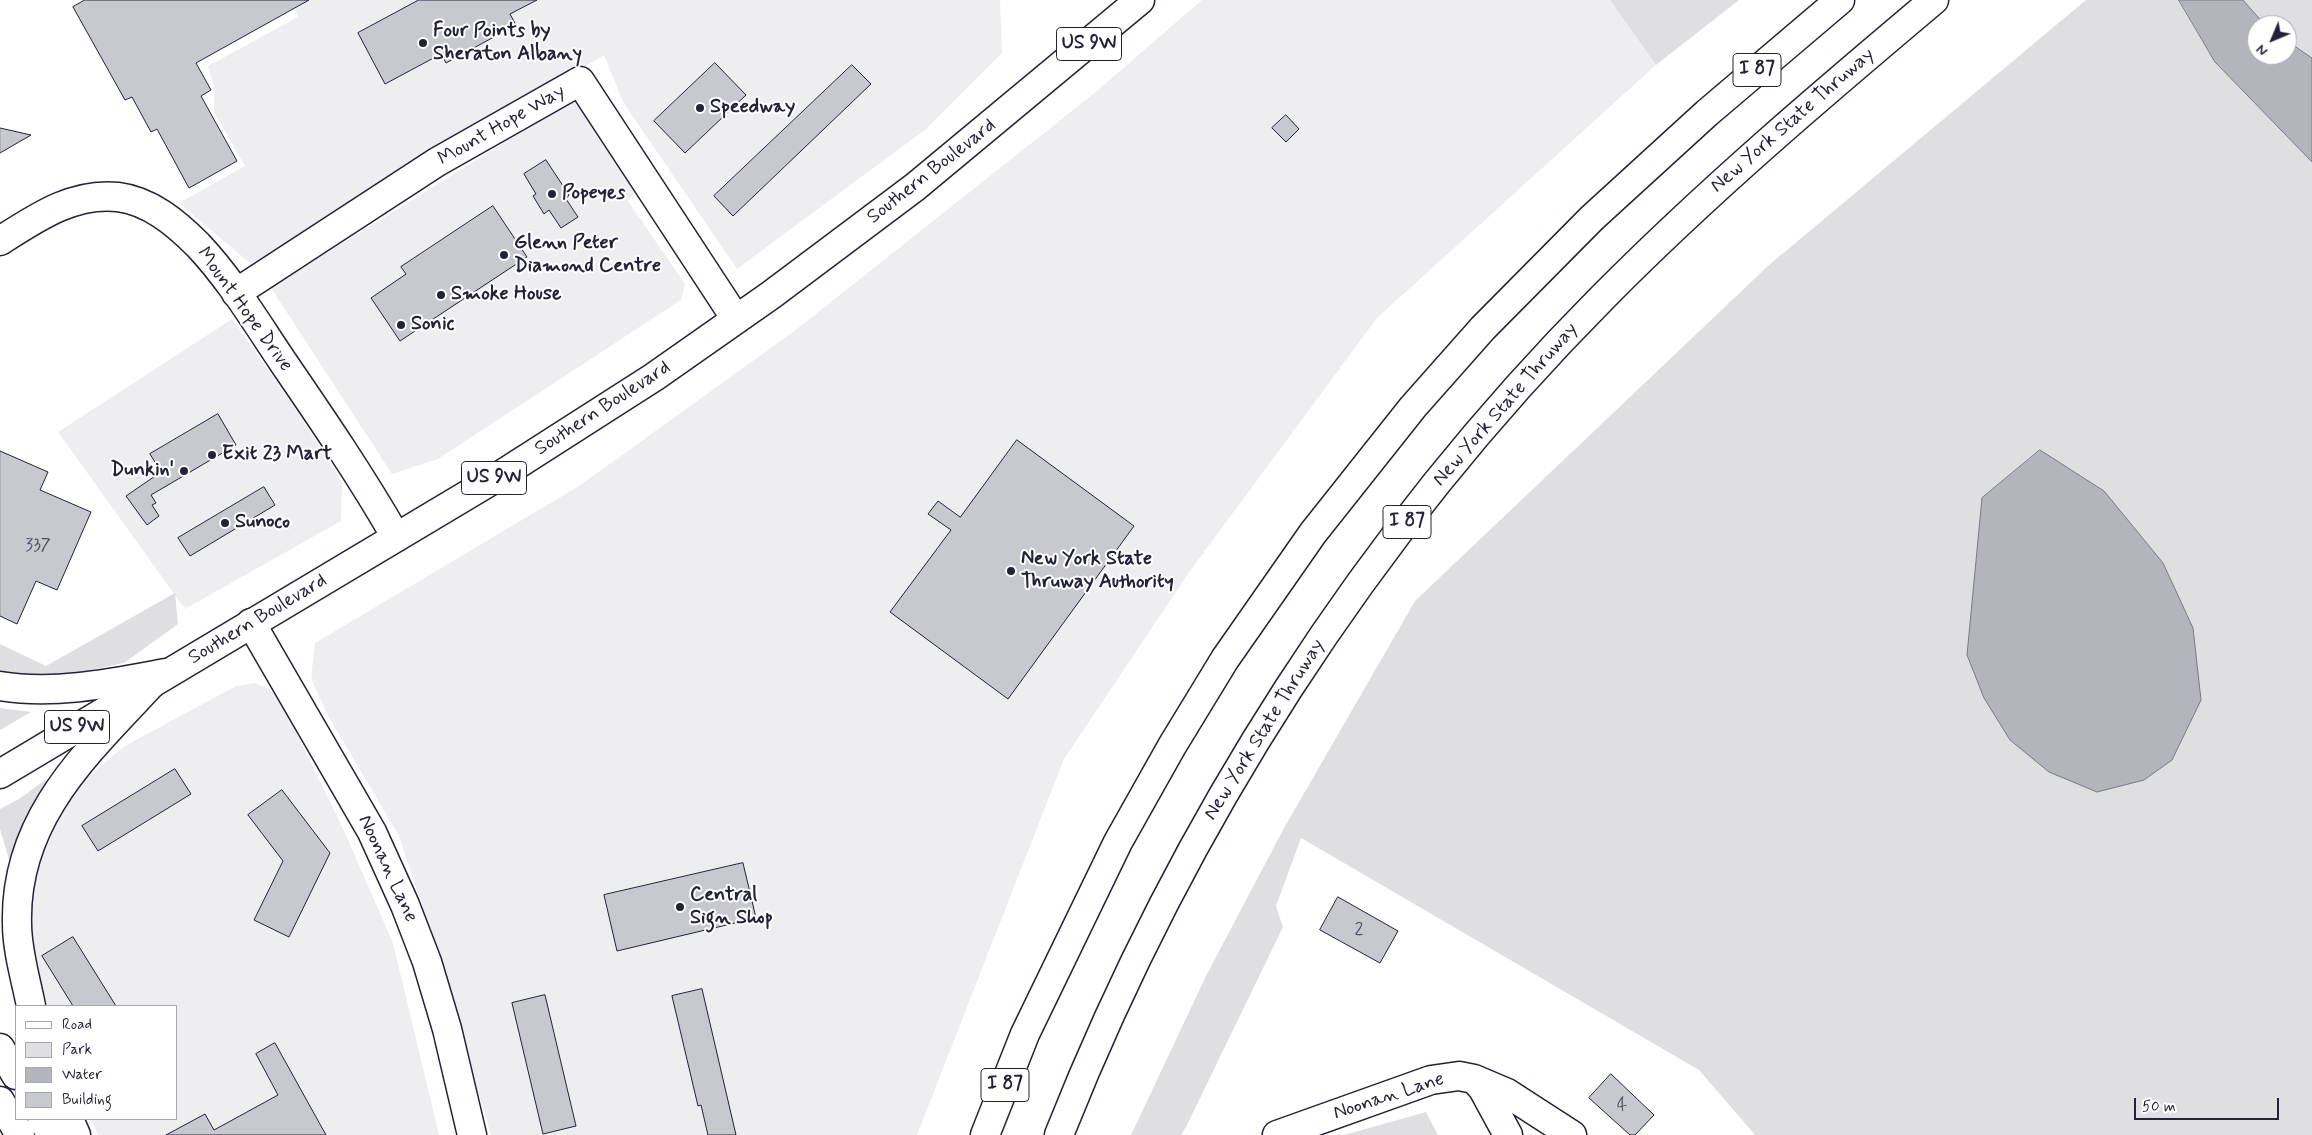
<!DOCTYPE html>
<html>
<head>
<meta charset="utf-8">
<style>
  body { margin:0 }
  #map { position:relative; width:2312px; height:1135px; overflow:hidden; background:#fff; font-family:Mynerve,sans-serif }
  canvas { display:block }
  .legend { position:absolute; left:15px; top:1005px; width:162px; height:115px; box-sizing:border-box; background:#fff; border:1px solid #a7a7b1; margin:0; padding:6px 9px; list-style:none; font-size:15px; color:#22223b }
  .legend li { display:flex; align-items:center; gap:10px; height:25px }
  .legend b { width:25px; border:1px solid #a7a7b1 }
  .north { position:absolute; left:2247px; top:15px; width:50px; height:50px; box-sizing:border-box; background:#fff; border:1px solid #a7a7b1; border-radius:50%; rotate:225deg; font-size:14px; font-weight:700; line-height:20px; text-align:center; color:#22223b }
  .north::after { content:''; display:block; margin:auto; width:18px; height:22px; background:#22223b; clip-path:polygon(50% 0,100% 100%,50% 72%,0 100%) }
  .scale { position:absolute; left:2134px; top:1098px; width:145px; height:22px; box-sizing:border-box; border:2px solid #22223b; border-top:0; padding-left:6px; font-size:15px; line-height:18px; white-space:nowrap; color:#22223b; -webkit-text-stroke:4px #fff; paint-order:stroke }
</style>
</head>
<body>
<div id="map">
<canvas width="2312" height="1135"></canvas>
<ul class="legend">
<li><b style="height:6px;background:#fff"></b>Road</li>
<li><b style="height:14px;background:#dfdfe2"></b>Park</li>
<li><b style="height:14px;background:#b4b4bc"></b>Water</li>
<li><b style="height:14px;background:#c8c8cf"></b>Building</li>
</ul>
<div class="north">N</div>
<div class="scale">50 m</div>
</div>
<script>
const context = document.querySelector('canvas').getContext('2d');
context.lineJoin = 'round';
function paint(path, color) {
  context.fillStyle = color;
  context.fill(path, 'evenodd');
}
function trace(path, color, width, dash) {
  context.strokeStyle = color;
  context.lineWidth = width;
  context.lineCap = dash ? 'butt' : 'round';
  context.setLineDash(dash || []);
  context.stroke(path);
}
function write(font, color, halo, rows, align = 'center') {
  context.font = font + ' Mynerve,sans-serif';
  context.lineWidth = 4;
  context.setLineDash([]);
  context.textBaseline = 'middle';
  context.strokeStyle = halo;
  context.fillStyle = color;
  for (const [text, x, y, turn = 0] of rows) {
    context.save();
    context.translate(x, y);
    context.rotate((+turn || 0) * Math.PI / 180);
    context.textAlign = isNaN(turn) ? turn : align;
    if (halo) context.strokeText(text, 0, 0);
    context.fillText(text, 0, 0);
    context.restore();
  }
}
paint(new Path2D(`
  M 292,0 L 1000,0 L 1002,53 L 926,129 L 737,269 L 623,102 L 604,55 L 251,264 L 179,203 L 245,166 L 214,112 L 214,87 L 208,66 L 298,17 Z
  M 1202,0 L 1610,0 L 1656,65 L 1377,318 L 1190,571 L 1064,759 L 917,1135 L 491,1135 L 430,930 L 399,836 L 327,714 L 311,678 L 315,643 L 579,486 L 793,332 L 1092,95 Z
  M 569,102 L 581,102 L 636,191 L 628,201 L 685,284 L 681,300 L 438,459 L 392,474 L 271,288 Z
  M 232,319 L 299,414 L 342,482 L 341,521 L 185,609 L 58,432 Z
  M 254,683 L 269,689 L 281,701 L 345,833 L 393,943 L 439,1135 L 98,1135 L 91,1119 L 176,1119 L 176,1006 L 48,1006 L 36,972 L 30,934 L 32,887 L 43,846 L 60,809 L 86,778 L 123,747 L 236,686 Z`), '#eeeef1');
paint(new Path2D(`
  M 1610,0 L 1739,0 L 1656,65 Z
  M 2086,0 L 2179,0 L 2215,62 L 2312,162 L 2312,1135 L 1755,1135 L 1699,1070 L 1301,838 L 1276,906 L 1283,927 L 1186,1127 L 1181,1135 L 1131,1135 L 1206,976 L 1284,828 L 1415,601 L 1769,265 Z
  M 2243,0 L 2312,0 L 2312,58 L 2287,41 L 2287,25 L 2265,25 Z
  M 175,593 L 178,624 L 124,663 L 71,674 L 17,675 L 0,671 L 0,644 L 46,666 Z
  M 0,708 L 31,712 L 0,730 Z
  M 45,780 L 49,782 L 10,863 L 0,829 L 0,809 L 19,799 Z
  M 1426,1112 L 1438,1135 L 1344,1135 Z`), '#dfdfe2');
const water = new Path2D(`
  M 2179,0 L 2243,0 L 2265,25 L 2257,25 L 2257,55 L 2287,55 L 2287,41 L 2312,58 L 2312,162 L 2215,62 Z
  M 2040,450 L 2104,491 L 2163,563 L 2193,628 L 2201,700 L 2172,760 L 2144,780 L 2097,792 L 2049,772 L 2010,740 L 1984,698 L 1967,655 L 1982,498 Z`);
paint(water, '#b4b4bc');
trace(water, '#7a7a88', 1);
const building = new Path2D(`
  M 85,0 L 309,0 L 196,63 L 211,90 L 201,96 L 237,161 L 189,188 L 157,129 L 151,132 L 132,97 L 125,100 L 73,7 Z
  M 419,0 L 537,0 L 510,14 L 516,25 L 446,63 L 441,54 L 385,84 L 358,33 Z
  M 715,63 L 746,95 L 685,153 L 654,121 Z
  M 852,65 L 871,84 L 733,216 L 714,196 Z
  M 1286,115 L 1299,129 L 1286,142 L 1272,128 Z
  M 0,128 L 31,135 L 0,153 Z
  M 546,160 L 569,195 L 566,199 L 578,217 L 561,228 L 549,210 L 544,214 L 533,196 L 536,194 L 524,174 Z
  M 493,206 L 527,257 L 400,341 L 371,298 L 406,274 L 401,267 Z
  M 218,414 L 236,445 L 151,495 L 156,503 L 152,505 L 159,516 L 147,525 L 126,496 L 161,472 L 150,454 Z
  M 1017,440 L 1134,526 L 1008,699 L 890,612 L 951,530 L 928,514 L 938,501 L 960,517 Z
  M 0,451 L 48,472 L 40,490 L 91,512 L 57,590 L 36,581 L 17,624 L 0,616 Z
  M 264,487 L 275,505 L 190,556 L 178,538 Z
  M 175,769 L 191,794 L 98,851 L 82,826 Z
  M 282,790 L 330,853 L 289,937 L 254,920 L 283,861 L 248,815 Z
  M 743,863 L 756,918 L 617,951 L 604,895 Z
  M 1338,897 L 1398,931 L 1380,963 L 1320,930 Z
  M 73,937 L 116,1006 L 73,1006 L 42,956 Z
  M 702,989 L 736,1135 L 708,1135 L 701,1105 L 698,1106 L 672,996 Z
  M 545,995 L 576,1126 L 543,1134 L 512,1003 Z
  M 275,1043 L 326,1135 L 166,1135 L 205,1114 L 214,1130 L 278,1095 L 256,1054 Z
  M 1611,1074 L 1654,1115 L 1635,1135 L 1630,1135 L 1589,1098 Z`);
paint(building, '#c8c8cf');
trace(building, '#22223b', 1);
const minor = new Path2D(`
  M 0,241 C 36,218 73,192 118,197 C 150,201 176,223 198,245 C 231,280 256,322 283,362 C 322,419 361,476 396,537
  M 236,293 L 437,162 L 580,81 L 736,319
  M 251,623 L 372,832 L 405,905 L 427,962 L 447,1029 L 472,1135
  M 1474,1079 L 1483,1089 L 1508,1135
  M 1277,1135 L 1431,1080 L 1459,1076 L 1474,1079 L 1507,1093 L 1572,1135`);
const major = new Path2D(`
  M 0,774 L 504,473 L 654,377 L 771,295 L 915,187 L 1140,0`);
const highway = new Path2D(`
  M 0,686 C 55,695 112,683 166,673
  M 31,1006 C 26,980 17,951 17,924 C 14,818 87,753 154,681
  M 0,1048 L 16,1075
  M 0,1101 L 20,1135
  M 42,1119 L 52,1135
  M 69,1119 L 76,1135
  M 985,1135 L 1025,1034 L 1118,842 L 1172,746 L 1225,659 L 1313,533 L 1413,407 L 1483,328 L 1592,218 L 1707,113 L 1840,0
  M 1059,1135 C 1182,824 1367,534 1603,297 C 1708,191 1820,96 1934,0`);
trace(minor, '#22223b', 31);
trace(major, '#22223b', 31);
trace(highway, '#22223b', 31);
trace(minor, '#fff', 28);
trace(major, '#fff', 28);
trace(highway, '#fff', 28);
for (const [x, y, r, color] of [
  [423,43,5,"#22223b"],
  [700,108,5,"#22223b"],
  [552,194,5,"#22223b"],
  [504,255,5,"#22223b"],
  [441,295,5,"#22223b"],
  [401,325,5,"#22223b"],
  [212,455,5,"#22223b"],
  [184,471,5,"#22223b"],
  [225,523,5,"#22223b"],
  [1011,571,5,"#22223b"],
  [680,907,5,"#22223b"]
]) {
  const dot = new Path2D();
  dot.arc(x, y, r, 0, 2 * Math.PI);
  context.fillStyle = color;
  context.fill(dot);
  trace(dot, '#fff', 2);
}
write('18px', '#4c4c60', null, [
  ["337",38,546],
  ["2",1359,930],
  ["4",1622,1106]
]);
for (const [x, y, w] of [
  [1089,44,65],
  [1757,70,48],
  [494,478,65],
  [1407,522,48],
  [77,727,65],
  [1005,1085,48]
]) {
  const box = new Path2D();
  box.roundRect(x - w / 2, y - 16.5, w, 33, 4);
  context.fillStyle = '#fff';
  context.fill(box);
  trace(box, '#22223b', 1);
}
write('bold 19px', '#22223b', null, [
  ["US 9W",1089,44],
  ["I 87",1757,70],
  ["US 9W",494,478],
  ["I 87",1407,522],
  ["US 9W",77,727],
  ["I 87",1005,1085]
]);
write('bold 20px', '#22223b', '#fff', [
  ["Four Points by",433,32],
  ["Sheraton Albany",433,55],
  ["Speedway",710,108],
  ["Popeyes",562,194],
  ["Glenn Peter",514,244],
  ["Diamond Centre",514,267],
  ["Smoke House",451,295],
  ["Sonic",411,325],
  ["Exit 23 Mart",222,455],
  ["Dunkin'",174,471,"right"],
  ["Sunoco",235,523],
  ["New York State",1021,560],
  ["Thruway Authority",1021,583],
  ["Central",690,896],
  ["Sign Shop",690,919]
], 'left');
write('20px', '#22223b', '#fff', [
  ["New York State Thruway",1793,121,-41],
  ["Mount Hope Way",502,126,-30],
  ["Southern Boulevard",932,172,-38],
  ["Mount Hope Drive",244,310,54],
  ["New York State Thruway",1506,405,-49],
  ["Southern Boulevard",603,409,-33],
  ["Southern Boulevard",258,620,-31],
  ["New York State Thruway",1265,730,-58],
  ["Noonan Lane",387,869,65],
  ["Noonan Lane",1389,1097,-18]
]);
</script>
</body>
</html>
